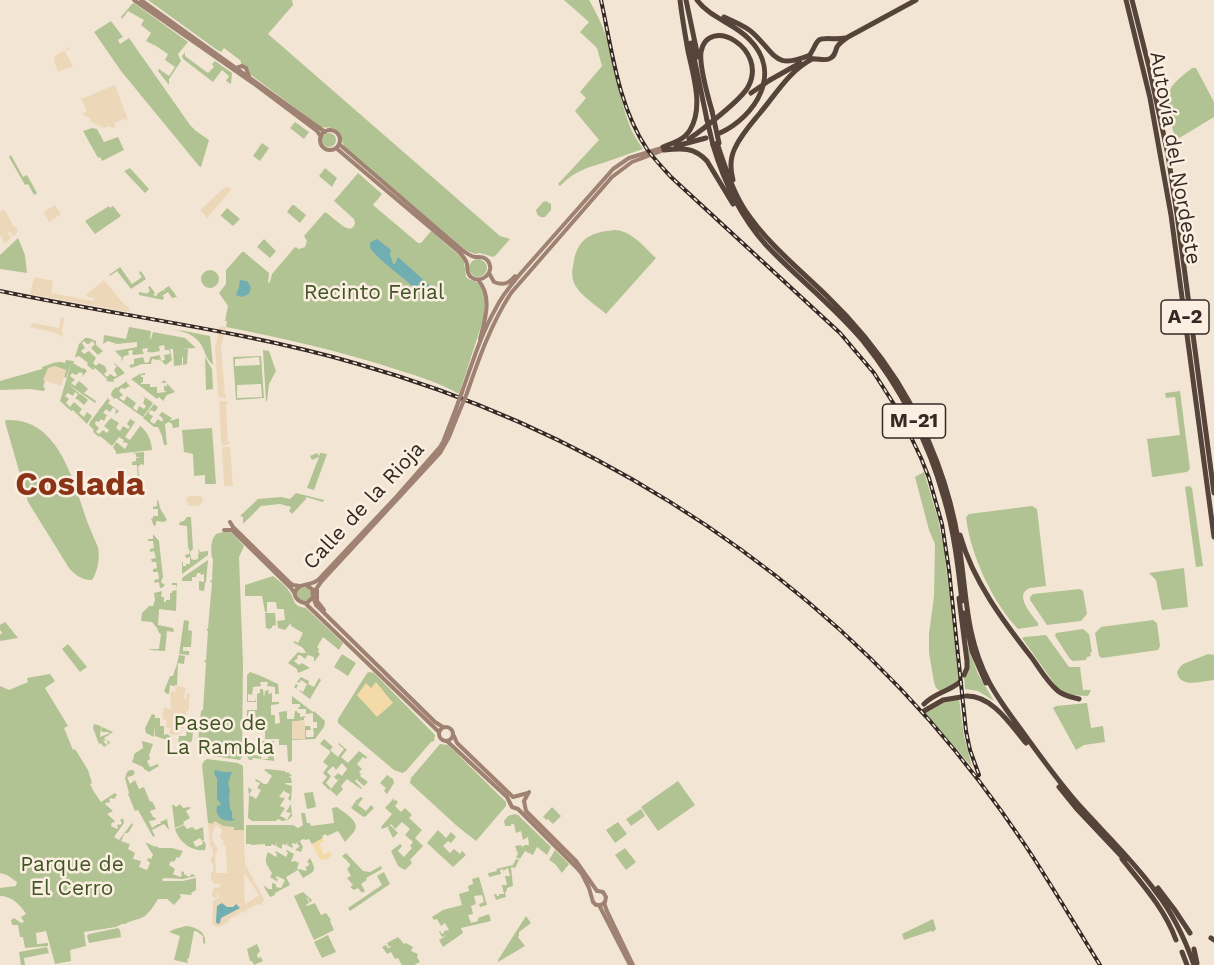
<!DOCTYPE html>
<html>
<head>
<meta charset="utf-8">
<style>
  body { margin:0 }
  canvas { display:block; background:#f3e5d4 }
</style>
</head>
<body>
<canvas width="1214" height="965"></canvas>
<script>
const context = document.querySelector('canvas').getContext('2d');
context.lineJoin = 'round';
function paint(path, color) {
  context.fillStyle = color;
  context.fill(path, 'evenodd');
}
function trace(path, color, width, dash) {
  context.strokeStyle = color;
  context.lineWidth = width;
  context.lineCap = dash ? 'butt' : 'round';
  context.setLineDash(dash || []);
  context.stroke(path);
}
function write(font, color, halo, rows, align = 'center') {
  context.font = font + ' "Work Sans",sans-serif';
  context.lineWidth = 5;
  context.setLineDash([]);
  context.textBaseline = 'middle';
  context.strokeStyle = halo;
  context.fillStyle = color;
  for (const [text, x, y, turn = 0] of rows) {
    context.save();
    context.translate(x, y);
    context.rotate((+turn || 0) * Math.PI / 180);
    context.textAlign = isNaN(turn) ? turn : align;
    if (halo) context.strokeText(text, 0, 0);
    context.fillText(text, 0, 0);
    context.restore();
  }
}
paint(new Path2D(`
  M 148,0 L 292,0 L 293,5 L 268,34 L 500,236 L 510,239 L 496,255 L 493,257 L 480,253 L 475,254 L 465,250 L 345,147 C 340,140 342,130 331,128 C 328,127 325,128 321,127 L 251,75 L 247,67 L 241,64 L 241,61 L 224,48 L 221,52 L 217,50 Z
  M 564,0 L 589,0 C 598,15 605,31 610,47 C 617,74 620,103 631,129 C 634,136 639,143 643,149 C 630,153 618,158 606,162 C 588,167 573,172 560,186 L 558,184 L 599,140 L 575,111 L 586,98 L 580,92 L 602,66 L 597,48 L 580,32 L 589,22 Z
  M 134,3 L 188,42 L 178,54 L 181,61 L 169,79 L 169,85 L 158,71 L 159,69 L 169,76 L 175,67 L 165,60 L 168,54 L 153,44 L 152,46 L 152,44 L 146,41 L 151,33 L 141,25 L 144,20 L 128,11 L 122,19 L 121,17 L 132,4 Z
  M 111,21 L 123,37 L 118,40 L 120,44 L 129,38 L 190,125 L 196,131 L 209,140 L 201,167 L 199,166 L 121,71 L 94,32 Z
  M 185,52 L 185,56 L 208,73 L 214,67 L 212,64 L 215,61 L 232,73 L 231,84 L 226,81 L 229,76 L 222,70 L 213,82 L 183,59 L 182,56 Z
  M 1192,68 L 1196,68 L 1214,102 L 1214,117 L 1176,140 C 1172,127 1163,99 1171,88 C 1176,80 1185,74 1192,68 Z
  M 295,122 L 309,132 L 304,139 L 290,128 Z
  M 92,128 L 97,129 L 104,142 L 118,137 L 124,150 L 102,161 L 100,157 L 98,158 L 83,131 Z
  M322 140a7 7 0 1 1 14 0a7 7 0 1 1-14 0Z
  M 262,143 L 269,148 L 260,161 L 253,156 Z
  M 11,155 L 23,177 L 27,175 L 37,193 L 34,195 L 28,184 L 25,185 L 9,157 Z
  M 130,168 L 149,189 L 145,193 L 124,171 Z
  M 325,168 L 337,178 L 332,187 L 319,176 Z
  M 358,173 L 382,194 L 373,205 L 418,243 L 421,243 L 431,231 L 462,258 L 464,261 L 466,277 C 470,281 475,280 479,284 C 487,291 485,308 484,317 L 459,394 C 440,383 417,376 395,369 C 340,351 283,338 226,327 L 227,321 L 225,321 L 228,306 L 219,293 L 226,284 L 226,270 L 242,252 L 244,252 L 269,273 L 268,283 L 270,282 L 272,274 L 295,247 L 299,249 L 305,247 L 307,241 L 304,236 L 325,212 C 331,215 346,232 352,228 C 354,227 354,225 355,223 L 354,219 L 334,201 Z
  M 546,201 L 551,204 L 551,210 L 545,217 C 540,218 537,216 536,210 L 543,202 Z
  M 292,205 L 294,205 L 306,215 L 300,223 L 287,212 Z
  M 109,206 L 110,208 L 113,206 L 121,216 L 95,234 L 85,221 Z
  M 227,208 L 240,219 L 233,226 L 221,216 L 221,215 Z
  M 615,230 C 632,231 644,247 656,258 L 606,314 C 597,306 580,295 575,285 C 571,277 572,269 574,261 C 578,237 593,232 615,230 Z
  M 18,238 L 25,255 L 27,273 L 0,269 L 0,255 Z
  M 264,239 L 276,251 L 270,258 L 257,247 Z
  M469 268a9 9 0 1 1 18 0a9 9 0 1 1-18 0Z
  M 120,267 L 132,284 L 142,277 L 139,273 L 141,271 L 146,279 L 131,289 L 117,271 L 110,276 L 109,275 Z
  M201 279a9 9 0 1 1 18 0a9 9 0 1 1-18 0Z
  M 150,286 L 155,293 L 153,295 L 157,296 L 157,294 L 163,290 L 165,291 L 164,289 L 169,286 L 177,297 L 172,298 L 168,292 L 162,296 L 164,297 L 163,300 L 139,295 L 139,292 L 149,294 L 147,293 L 150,291 L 148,287 Z
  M 129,327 L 151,331 L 150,339 L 151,339 L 153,332 L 185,338 L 196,348 L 181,349 L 188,349 L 187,364 L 183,365 L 183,357 L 182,357 L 182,365 L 174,366 L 173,349 L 170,349 L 172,360 L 166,365 L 163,363 L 163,362 L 159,360 L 160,358 L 158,360 L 152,359 L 151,364 L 142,364 L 131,368 L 129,365 L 134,364 L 134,359 L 143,357 L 145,363 L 149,362 L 150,357 L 160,355 L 161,361 L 165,360 L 164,355 L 170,354 L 169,350 L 164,350 L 165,349 L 164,345 L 159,346 L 160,351 C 156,352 152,353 147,352 L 148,348 L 142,349 L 143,352 L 144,353 L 143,354 L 134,355 L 132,354 L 133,350 L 128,351 L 129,355 L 124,356 L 122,361 L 121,360 L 122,358 L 115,351 L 137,347 L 137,342 L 117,344 L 108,341 L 103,344 L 104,335 L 126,339 Z
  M 159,328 L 184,331 L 210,336 L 213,365 C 204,357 206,351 200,343 C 191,330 173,330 159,328 Z
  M 85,338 L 89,338 L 96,341 L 96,345 L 103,351 L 98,355 L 91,348 L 95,344 L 92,341 L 89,344 L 87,344 L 84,341 L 82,343 L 85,348 L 81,351 L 84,354 L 89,351 L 96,358 L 93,363 L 96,366 L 99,363 L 105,366 L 107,371 L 104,374 L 107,377 L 110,374 L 115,377 L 117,375 L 114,370 L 117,366 L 114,364 L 111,367 L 115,363 L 125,373 L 113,380 L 114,382 L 106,381 L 107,379 L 95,368 L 93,370 L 87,365 L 88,363 L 79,356 L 77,357 L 75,357 L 79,344 Z
  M 263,350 L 269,351 L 276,371 L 269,384 L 267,401 L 266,401 Z
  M 261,356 L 264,398 L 236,400 L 233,357 ZM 259,357 L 260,365 L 235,366 L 235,359 ZM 261,384 L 262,397 L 237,398 L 237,385 Z
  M 205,357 L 212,369 L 213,389 L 206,390 Z
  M 66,360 L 74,361 L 73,363 L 83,369 L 84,368 L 87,371 L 82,377 L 83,374 L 80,372 L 76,375 L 72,373 L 70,376 L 75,380 L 71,383 L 75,386 L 79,381 L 84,385 L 88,389 L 84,393 L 96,401 L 95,403 L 68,384 L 80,394 L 79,395 L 81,394 L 88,400 L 84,405 L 77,399 L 75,399 L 78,394 L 75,392 L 73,396 L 68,393 L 65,396 L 69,399 L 66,403 L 70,407 L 74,402 L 82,409 L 79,413 L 84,417 L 87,412 L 92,416 L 87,424 L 73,410 L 71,411 L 60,401 L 71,364 L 66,378 L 64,377 L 66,370 L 44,380 L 45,381 L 43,387 L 45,388 L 44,391 L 30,389 L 0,390 L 0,381 L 42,369 L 42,367 C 49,365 57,360 65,363 Z
  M 145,373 L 145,375 L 141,375 L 141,377 L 143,377 L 143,382 L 141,383 L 141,384 L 150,384 L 150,387 L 157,387 L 157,393 L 166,392 L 166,391 L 164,391 L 164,386 L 167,386 L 167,383 L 161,383 L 164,380 L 175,392 L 167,395 L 163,401 L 159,397 L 157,399 L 131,379 L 140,374 Z
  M 127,381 L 127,383 L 132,388 L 129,386 L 125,389 L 121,388 L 119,391 L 123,395 L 119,398 L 124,401 L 127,396 L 136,403 L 133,408 L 137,411 L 139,406 L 144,409 L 146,406 L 143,403 L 145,398 L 142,395 L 153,403 L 143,417 L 116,398 L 114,399 L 111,395 L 112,391 L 116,387 L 117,388 Z
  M 1180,391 L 1190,469 L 1187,472 L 1153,477 L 1152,476 L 1147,439 L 1180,435 L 1175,397 L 1166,398 L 1165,393 Z
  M 108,398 L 110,401 L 108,403 L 119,411 L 116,414 L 115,413 L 116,410 L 114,408 L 113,408 L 110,412 L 106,409 L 103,413 L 107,415 L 104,421 L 101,419 L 99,422 L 96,421 L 95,424 L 99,428 L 96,432 L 99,434 L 103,430 L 107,433 L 109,430 L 104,426 L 111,418 L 119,423 L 116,428 L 120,431 L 123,426 L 128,429 L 130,427 L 127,424 L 130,419 L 135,422 L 125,437 L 130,440 L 140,426 C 148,432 151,440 152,450 L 116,454 L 116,452 L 113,447 L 116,442 L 125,449 L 128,444 L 125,442 L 124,443 L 123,442 L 124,440 L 119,437 L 112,446 L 100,436 L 99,437 L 93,432 L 94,430 L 89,425 L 90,423 L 90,422 Z
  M 154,404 L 158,407 L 155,412 L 151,410 L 149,412 L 149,414 L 153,416 L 150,421 L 154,424 L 158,419 L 162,422 L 163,419 L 159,415 L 162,412 L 172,418 L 170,421 L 179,418 L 179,427 L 173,428 L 172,424 L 169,422 L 165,424 L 167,445 L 164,445 L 162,436 L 158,427 L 154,427 L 143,418 Z
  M 6,420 C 61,417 74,486 89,526 C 92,533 95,541 98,547 C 100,557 98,571 92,580 C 83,581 74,574 69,568 L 28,502 L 5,422 Z
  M 212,428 L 216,484 L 205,484 L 205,475 L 194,476 L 193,454 L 184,452 L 182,430 Z
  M 144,452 L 144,465 L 141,464 L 138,467 L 139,477 L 142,483 L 139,483 L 138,482 L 137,465 L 132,465 L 132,462 L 136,461 L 136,458 L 141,457 L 136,457 L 136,454 L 132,453 Z
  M 317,453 L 319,456 L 320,453 L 327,454 L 314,490 L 307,488 L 319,457 L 312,460 L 310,456 Z
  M 924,472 L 938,519 L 944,549 L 959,679 L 958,681 L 940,691 L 936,688 L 934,682 L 929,653 L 929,634 L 934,596 L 935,544 L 929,530 L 915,477 Z
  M 1189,486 L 1192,488 L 1203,566 L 1196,567 L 1185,487 Z
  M 296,493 L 324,500 L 323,502 L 306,497 L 306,499 L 292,514 L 289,511 L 291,507 L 280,504 L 261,506 L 243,524 L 243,517 L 240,516 L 258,499 L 281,497 L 290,499 Z
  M 157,500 L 158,500 L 160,508 L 167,520 L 164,522 L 156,521 L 156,525 L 154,526 L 151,519 L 153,518 L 153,516 L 158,516 L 158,509 L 153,509 L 153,507 L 157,506 Z
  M 1032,506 L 1037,509 L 1046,586 C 1041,587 1035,587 1030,588 C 1013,594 1032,615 1038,623 L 1038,626 L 1018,629 C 993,603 970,554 966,517 L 969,514 Z
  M 187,517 L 191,517 L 193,549 L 190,552 L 191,559 L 194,560 L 198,559 L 198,554 L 199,554 L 198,548 L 200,552 L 208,551 L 208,555 L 182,574 L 182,562 L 183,562 L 183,566 L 186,566 L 186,564 L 190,564 L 190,557 L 186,558 L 185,555 L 189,554 L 190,552 L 188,547 L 187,526 L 179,525 L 180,522 L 184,521 Z
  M 227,531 L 232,533 L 244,546 L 239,557 L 243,664 L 242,757 L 240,760 L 206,755 L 198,746 L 198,743 L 201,711 L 203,710 L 206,663 L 204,661 L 206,660 L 208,631 L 207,631 L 207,629 L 208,628 L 212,583 L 210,581 L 212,580 L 213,559 L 212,558 C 211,550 210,541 216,534 Z
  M 153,534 L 159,541 L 163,577 L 161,582 L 165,585 L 162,588 L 160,588 L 159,582 L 155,583 L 154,580 L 159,579 L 158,572 L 153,572 L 153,569 L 157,568 L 156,562 L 152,562 L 151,559 L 156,558 L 154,551 L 150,552 L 150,549 L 154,548 L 153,541 L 148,541 L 148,539 L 153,539 Z
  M 208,560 L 206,582 L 205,583 L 204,591 L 199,590 L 199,581 L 204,582 L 204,574 L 201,575 L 200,573 L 197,573 L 196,577 L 192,577 L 192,581 L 182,581 L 182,578 Z
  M 1184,568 L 1188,607 L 1162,610 L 1156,580 L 1149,573 Z
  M 273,576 C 278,580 285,585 289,591 C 296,600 291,606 306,608 L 343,643 L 339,650 L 323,637 L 317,647 L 319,649 L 318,652 L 320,654 L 314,662 L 314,657 L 308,655 L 305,659 L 300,655 L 297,656 L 298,658 L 294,661 L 299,665 L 302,663 L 310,668 L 298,673 L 297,669 L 288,663 L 298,652 L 301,653 L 306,653 L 303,648 L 293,642 L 295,641 L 298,643 L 303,633 L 291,626 L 291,623 L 285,630 L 278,628 L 277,621 L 285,620 L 284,611 L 284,609 L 277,609 L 276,602 L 267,602 L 267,612 L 265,612 L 262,596 L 245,596 L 245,585 Z
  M 172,583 L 177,583 L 176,611 L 159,609 L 158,625 L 173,628 L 174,632 L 167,631 L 165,651 L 150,650 L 150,649 L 159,649 L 161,634 L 159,633 L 157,628 L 152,622 L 141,621 L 142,613 L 149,606 L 153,606 L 155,600 L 154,593 L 162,591 L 161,597 L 164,597 L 164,602 L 166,602 L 166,600 L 170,600 L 170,593 L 172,593 L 172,591 L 177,590 L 176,585 L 172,585 Z
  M297 594a7 7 0 1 1 14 0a7 7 0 1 1-14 0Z
  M 1080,589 L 1083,591 L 1087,614 L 1081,621 L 1047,625 L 1030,600 L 1030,597 L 1033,594 Z
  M 265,613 L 275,613 L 276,625 L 272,626 L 272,628 L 269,629 L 266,628 Z
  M 184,620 L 189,621 L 188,630 L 192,631 L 191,647 L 183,647 L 183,651 L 189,651 L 189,655 L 179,654 Z
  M 1153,620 L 1157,623 L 1160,646 L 1158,650 L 1102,658 L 1099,656 L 1095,633 L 1101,627 Z
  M 5,622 L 6,623 L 18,638 L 0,641 L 0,635 L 2,633 L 0,630 L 0,625 Z
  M 1083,629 L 1089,634 L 1092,652 L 1090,653 L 1091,656 L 1087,657 L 1086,660 L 1073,661 L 1070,659 L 1055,636 L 1056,633 Z
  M 1046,635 L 1069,667 L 1080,667 L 1083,690 L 1091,690 L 1088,696 L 1070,695 L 1058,689 L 1022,638 L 1024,637 Z
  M 966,641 L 978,674 L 994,701 L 978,691 L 965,689 L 964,678 L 966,676 Z
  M 68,644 L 87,667 L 80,672 L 62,649 Z
  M 342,654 L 356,663 L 348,676 L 334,667 Z
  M 1208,654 L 1214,655 L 1214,680 C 1201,681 1180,689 1177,672 L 1180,667 L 1183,664 Z
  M 179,655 L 185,656 L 184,664 L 178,663 L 177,685 L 173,686 L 170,685 L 169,694 L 167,694 L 164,691 L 170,676 L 173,676 L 175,669 L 176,668 Z
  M 250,672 L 261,676 L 278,684 L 279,694 L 275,694 L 275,687 L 267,686 L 268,682 L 260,682 L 261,686 L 253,687 L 252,695 L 248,694 L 248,701 L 255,701 L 256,699 L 256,702 L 247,702 L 247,675 Z
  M 369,672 L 374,673 L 435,735 L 434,741 L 431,742 L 406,771 L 402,773 L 394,770 L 338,723 L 338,719 L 367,673 Z
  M 50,674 L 55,681 L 45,688 L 68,726 L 64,728 L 73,750 L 75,749 L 88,770 L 92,783 L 90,784 L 94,792 L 101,802 L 115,793 L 117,795 L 114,799 L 111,798 L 109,799 L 110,801 L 109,803 L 107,802 L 105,804 L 113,811 L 107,814 L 115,821 L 114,823 L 112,822 L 111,826 L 117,829 L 118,828 L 117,826 L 118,824 L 120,825 L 122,823 L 120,820 L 123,818 L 124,823 L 114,837 L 119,840 L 132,823 L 133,825 L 128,833 L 125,833 L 121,841 L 130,844 L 128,849 L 135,853 L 133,859 L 141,861 L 139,867 L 147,870 L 150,863 L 147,860 L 148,858 L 151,859 L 153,855 L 145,842 L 153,846 L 158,847 L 159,848 L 172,848 L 183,851 L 179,858 L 177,857 L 174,862 L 171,861 L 169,865 L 175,869 L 173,874 L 180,877 L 182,875 L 181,874 L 182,871 L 184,872 L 184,874 L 189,877 L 192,874 L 196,876 L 183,879 L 165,878 L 162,879 L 163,881 L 182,881 L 196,878 L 196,890 L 191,893 L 192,895 L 180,894 L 181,897 L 174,905 L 167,899 L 158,899 C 155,904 150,912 145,916 C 139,920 131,920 125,924 L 122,924 L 116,927 L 84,932 L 86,946 L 70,950 L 71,961 L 55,964 L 46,931 L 36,933 L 37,944 L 48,943 L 48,946 L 25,948 L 23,937 L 20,937 L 18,925 L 12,925 L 11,920 L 14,918 L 21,923 L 24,922 L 21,917 L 26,914 C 20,904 11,896 0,896 L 0,888 L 16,886 L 17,882 L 7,875 L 0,873 L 0,686 L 9,690 L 28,682 L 27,678 Z
  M 301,677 L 309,681 L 308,684 L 314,687 L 319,678 L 321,680 L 310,699 L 294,687 L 296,684 L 298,685 L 296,689 L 303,692 L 307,684 L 301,680 L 299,683 L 297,682 Z
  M 260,689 L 263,689 L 264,698 L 265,691 L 269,690 L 268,694 L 272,693 L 272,702 L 279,702 L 279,704 L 271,705 L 271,715 L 275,715 L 275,724 L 280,723 L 279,712 L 287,711 L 287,719 L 294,719 L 295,711 L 297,711 L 298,713 L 300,713 L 300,717 L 306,716 L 304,718 L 304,720 L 298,721 L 305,726 L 310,726 L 311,730 L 306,730 L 306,737 L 313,737 L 314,734 L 313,728 L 317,728 L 317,722 L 313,722 L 313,713 L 306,714 L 306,709 L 298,709 L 299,707 L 300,707 L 300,704 L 292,704 L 292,696 L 313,712 L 314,711 L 325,721 L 324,727 L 315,739 L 292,740 L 292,761 L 288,762 L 287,745 L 279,745 L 279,739 L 265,739 L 265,719 L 264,720 L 261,720 L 260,717 L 256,719 L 255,711 L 249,711 L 249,714 L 247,718 L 247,710 L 257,710 L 257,694 L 260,693 Z
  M 959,699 L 964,736 L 972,767 L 925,713 L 940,703 Z
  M 1087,703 L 1091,728 L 1103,726 L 1105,742 L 1084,745 L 1076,750 L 1053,708 L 1056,706 Z
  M 152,714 L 155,715 L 155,718 L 160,718 L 160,726 L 164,726 L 164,735 L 167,734 L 170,736 L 170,741 L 155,736 L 155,724 L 154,737 L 146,733 L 145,728 Z
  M 191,723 L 194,723 L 192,741 L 185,745 L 178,744 L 179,736 L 186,736 L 187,729 L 191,729 Z
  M 94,724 L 101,726 L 100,737 L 110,733 L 108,732 L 102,732 L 101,730 L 102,727 L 113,732 L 104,738 L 105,740 L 108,739 L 104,741 L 101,737 L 106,745 L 108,743 L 107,741 L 108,740 L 110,743 L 104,747 L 101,743 L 99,744 L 93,728 Z
  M 324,739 L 333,747 L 330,750 L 338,757 L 344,749 L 338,744 L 339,743 L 347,750 L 341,757 L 348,763 L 359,751 L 367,757 L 366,759 L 363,757 L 357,764 L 362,769 L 359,772 L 361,774 L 360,776 L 368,782 L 364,786 L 357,780 L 358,778 L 355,781 L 362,788 L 361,789 L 347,779 L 341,786 L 343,789 L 337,796 L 330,790 L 339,779 L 337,780 L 334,777 L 338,773 L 342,776 L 347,769 L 342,763 L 336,770 L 333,766 L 327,772 L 331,776 L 326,783 L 331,788 L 329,790 L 322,783 L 327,777 L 323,773 L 328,766 L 323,762 L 330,753 L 330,751 L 320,744 Z
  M 142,741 L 153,744 L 149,755 L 150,759 L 147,761 L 150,767 L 158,764 L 159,766 L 149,772 L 144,769 L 143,767 L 132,762 L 134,757 L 134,754 L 143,748 Z
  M 247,741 L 249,744 L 249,755 L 262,755 L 261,759 L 268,759 L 269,752 L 273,752 L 273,744 L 266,744 L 267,748 L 265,748 L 264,743 L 263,753 L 260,752 L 261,748 L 258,749 L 258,741 L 274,741 L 274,761 L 253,758 L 252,760 L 249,760 L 247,756 Z
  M 440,744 L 448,745 L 506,802 L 506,806 L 476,841 L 457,826 L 410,783 L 411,778 Z
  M 207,759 L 238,763 L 243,766 L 244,830 L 234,830 L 234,827 L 230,830 L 215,822 L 212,824 L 208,823 L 202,765 L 204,761 Z
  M 266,769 L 285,771 L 286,773 L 288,772 L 292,776 L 289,776 L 291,778 L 292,783 L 286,783 L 285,784 L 292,786 L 291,801 L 288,799 L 290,794 L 285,792 L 284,790 L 279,797 L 285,798 L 280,806 L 285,808 L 280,816 L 285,818 L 285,819 L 287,820 L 291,813 L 286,812 L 291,804 L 292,816 L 288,820 L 282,821 L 278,819 L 276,821 L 252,821 L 248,818 L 249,795 L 248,787 L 252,790 L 249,795 L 252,797 L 252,796 L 256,799 L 261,790 L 257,788 L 260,783 L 255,781 L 256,779 L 264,784 L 267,784 L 272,776 L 264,770 Z
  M 130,770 L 133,770 L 135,773 L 132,776 L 127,777 L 130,784 L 135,780 L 139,789 L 144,787 L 150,802 L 152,801 L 156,809 L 150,811 L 153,817 L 156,818 L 155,820 L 149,821 L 152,828 L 158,824 L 161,824 L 160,822 L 167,819 L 169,830 L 164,824 L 152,830 L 155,836 L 153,837 L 138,810 L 135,811 L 128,794 L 129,793 L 125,778 L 127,772 Z
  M 387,775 L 393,779 L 394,783 L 387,794 L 384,791 L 386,788 L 380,783 Z
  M 678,781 L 695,805 L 658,831 L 641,807 Z
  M 313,792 L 316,807 L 307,809 L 304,793 Z
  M 361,797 L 363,798 L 358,805 L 366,811 L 371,805 L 374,808 L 365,817 L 362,816 L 351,808 L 355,802 L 358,804 L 355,801 Z
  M 394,798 L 394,801 L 396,800 L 398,802 L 395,806 L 401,812 L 405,808 L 412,815 L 409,818 L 422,830 L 415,838 L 423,846 L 410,860 L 412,863 L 405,870 L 398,866 L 391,851 L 400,844 L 402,846 L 398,851 L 404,857 L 412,848 L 410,846 L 413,842 L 405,835 L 410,829 L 402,822 L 395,829 L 391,824 L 390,825 L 398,833 L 393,838 L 388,828 L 390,826 L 382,829 L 381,827 L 392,814 L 385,808 Z
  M 180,804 L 183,808 L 189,807 L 191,808 L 186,811 L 190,818 L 183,822 L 184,824 L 175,828 L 172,805 L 174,805 L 176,807 Z
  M 337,807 C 343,812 360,821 355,830 C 353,834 348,838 345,842 L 338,831 L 327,836 L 326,834 L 322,836 L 323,838 L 312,844 L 309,839 L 306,840 L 303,839 L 300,841 L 303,847 L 301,852 L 295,850 L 300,846 L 297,844 L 299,840 L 296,844 L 292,843 L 292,845 L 293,846 L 292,848 L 287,845 L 288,842 L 286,845 L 282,844 L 282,849 L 276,846 L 278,841 L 275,846 L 272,844 L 271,846 L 265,846 L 265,844 L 251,845 L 250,844 L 246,844 L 246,826 L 247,825 L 293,825 L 298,828 L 303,825 L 301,813 L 305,813 L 307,823 L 310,823 L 311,826 L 334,823 L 332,808 Z
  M 552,807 L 561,816 L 553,824 L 548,819 L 546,820 L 544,817 L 542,818 Z
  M 641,809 L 645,816 L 631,826 L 626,819 Z
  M 515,814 L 518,815 L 551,847 L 547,855 L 537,847 L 533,855 L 525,851 L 520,859 L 516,857 L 518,854 L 515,846 L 521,845 L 522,847 L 524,846 L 524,845 L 529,845 L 528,837 L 523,840 L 521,831 L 516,833 L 514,824 L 511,824 L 511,826 L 505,826 L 504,821 L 508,816 Z
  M 618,822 L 627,834 L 615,843 L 606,830 Z
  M 184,825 L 187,829 L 192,827 L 196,830 L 203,827 L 204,840 L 202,841 L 200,838 L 193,842 L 196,847 L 203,844 L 202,842 L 204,841 L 206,845 L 205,850 C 192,852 179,842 175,829 Z
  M 438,830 L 446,838 L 451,832 L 456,837 L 451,843 L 448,841 L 443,846 L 450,853 L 454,849 L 460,854 L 462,851 L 466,855 L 453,867 L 427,843 Z
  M 625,848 L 636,862 L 626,870 L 615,855 Z
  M 287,850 L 294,854 L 291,862 L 295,861 L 299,863 L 297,868 L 298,870 L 299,869 L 306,871 L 307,869 L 305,868 L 310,864 L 307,862 L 310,858 C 317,871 315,871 303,878 L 298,870 L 286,877 L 290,885 L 275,893 L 275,895 L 270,897 L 264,887 L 265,886 L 268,889 L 272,889 L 272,883 L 276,884 L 276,887 L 281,888 L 285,880 L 277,876 L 275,879 L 278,878 L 277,880 L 278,882 L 270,877 L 272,873 C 268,866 263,862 268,852 L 276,857 L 277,854 L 275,852 L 276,851 L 286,857 L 288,853 L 286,851 Z
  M 555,850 L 569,864 L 562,873 L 555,864 L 549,860 Z
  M 346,853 L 363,871 L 370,872 L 381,866 L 382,869 L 366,878 L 367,880 L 361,884 L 365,891 L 362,893 L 358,888 L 354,890 L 350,887 L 353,885 L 347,878 L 351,876 L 347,869 L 350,866 L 350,864 L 342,856 Z
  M 516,859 L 519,860 L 515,868 L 511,867 L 513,886 L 507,888 L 507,891 L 505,892 L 506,897 L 496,900 L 494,894 L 496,894 L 497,896 L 499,896 L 499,894 L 504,894 L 502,885 L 507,885 L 505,876 L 510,876 L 508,868 L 503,871 L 503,869 L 500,870 L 501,874 L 489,877 L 488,873 L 497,871 L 496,869 L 513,865 Z
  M 384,872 L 390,884 L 350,911 L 348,908 L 382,885 L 377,876 Z
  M 479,877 L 487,905 L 480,907 L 479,904 L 484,902 L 482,895 L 474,896 L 476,904 L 471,906 L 473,914 L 468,915 L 471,923 L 478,921 L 478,918 L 489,914 L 491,921 L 461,928 L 463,933 L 443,947 L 439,940 L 447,935 L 442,937 L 439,932 L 440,931 L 442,934 L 444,933 L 444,931 L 449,930 L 445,923 L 441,926 L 437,919 L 434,920 L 432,917 L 443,910 L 462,905 L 459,894 L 469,891 L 468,886 L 473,884 L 472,879 Z
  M 303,892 L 312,900 L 310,903 L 308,898 L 307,898 L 309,903 L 306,905 L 307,906 L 315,903 L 321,915 L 326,913 L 331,920 L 330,921 L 334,930 L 314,940 L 294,896 Z
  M 526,916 L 531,923 L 519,932 L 519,936 L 518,937 L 525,946 L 498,962 L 498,960 Z
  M 933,919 L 936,929 L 933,932 L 931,931 L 904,940 L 902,934 Z
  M 186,926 C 196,927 207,932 205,944 L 203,943 L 203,936 L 196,931 L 194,931 L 189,958 L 187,959 L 188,963 L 174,960 L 180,936 L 169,932 L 175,929 Z
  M 118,928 L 120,930 L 121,937 L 89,943 L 87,936 L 89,934 Z
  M 328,935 L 336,952 L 322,958 L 314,942 Z
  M 398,937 L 404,944 L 406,943 L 413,947 L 411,951 L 418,954 L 417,957 L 420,962 L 414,965 L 402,965 L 398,958 L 395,959 L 391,952 L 387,954 L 382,947 L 386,945 L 388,948 L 391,947 L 391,946 L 389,947 L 387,943 Z
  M 257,944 L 260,951 L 257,955 L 258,958 L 261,957 L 263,961 L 254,965 L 252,961 L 250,961 L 247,949 Z
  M 47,947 L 49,953 L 24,958 L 25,965 L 21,965 L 19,952 Z`), '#b2c393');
paint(new Path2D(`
  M 376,682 L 393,703 L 377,717 L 357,695 L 366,683 L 371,688 Z
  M 323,838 L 323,843 L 320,843 L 319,846 L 322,848 L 321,850 L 323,850 L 323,854 L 326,854 L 328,851 L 332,855 L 326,860 L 320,859 L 312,844 Z`), '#f3daa6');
paint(new Path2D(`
  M 69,47 L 70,49 L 64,50 L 73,66 L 58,72 L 54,61 L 55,56 Z
  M 115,85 L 128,120 L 125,119 L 114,123 L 116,127 L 113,128 L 109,126 L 104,128 L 91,122 L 90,118 L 84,116 L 83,113 L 87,111 L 81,99 Z
  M 225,187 L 229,187 L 231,190 L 209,216 L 208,219 L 200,210 Z
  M 55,205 L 61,214 L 49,222 L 43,212 Z
  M 4,209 L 14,227 L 16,226 L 18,231 L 14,236 L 12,236 L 10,232 L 8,233 L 11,238 L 6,243 L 2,241 L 3,240 L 0,235 L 0,211 Z
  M 34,277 L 53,281 L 51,293 L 93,301 L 94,297 L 89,298 L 86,295 L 104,280 L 123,303 L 130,309 L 129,312 L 30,294 Z
  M 61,317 L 64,318 L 62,332 L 64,337 L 53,332 L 30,327 L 31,325 L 33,323 L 59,328 Z
  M 220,326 L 226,327 L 221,347 L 225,395 L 227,396 L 226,398 L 220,398 L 218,396 L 215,347 Z
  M 55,366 L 66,370 L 61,386 L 43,380 L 48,368 Z
  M 220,401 L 226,401 L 228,403 L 226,404 L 228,441 L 230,443 L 228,445 L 222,445 L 221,442 L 219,403 Z
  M 223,447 L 230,447 L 233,486 L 224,486 L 222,448 Z
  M 189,496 L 200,496 L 203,499 L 202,503 L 198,506 L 189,506 L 186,499 Z
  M 179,686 L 186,688 L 184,697 L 186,700 L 187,693 L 189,693 L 190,696 L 189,700 L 189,710 L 186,712 L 184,729 L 179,728 L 180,734 L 173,735 L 169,733 L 171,727 L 167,728 L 166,725 L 167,719 L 163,720 L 162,713 L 163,712 L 164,708 L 171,709 L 170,695 L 172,691 L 176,693 L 175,687 Z
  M 292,721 L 305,721 L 305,739 L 292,739 Z
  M 215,821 L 223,826 L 234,827 L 234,830 L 244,830 L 245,864 L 264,899 L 262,904 L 260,905 L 258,904 L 246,910 L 247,912 L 245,913 L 244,911 L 228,920 L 229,922 L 218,927 L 215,926 L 212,923 L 213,901 L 218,898 L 219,893 L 218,893 L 217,897 L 214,898 L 212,896 L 212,892 L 214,888 L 220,887 L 220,884 L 214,884 L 211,880 L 211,873 L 213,872 L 213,863 L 211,863 L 211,857 L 213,856 L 212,847 L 210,847 L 208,823 L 212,824 ZM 216,825 L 222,830 L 220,837 L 224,842 L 222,844 L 226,846 L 227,873 L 216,873 L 215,855 L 218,849 L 213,841 L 212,835 ZM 244,874 L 245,874 L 259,895 L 245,904 Z`), '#edd7b9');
paint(new Path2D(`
  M 377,239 L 391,250 L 390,254 L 393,264 L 395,264 L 398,257 L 428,284 L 430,287 L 430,290 L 426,293 L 420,292 C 412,285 371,254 370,247 C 370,245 370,243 371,242 Z
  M 240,280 L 247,281 L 251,287 L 249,294 L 242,297 L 236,295 L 239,287 Z
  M 219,741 L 226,742 L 228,745 L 224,755 L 221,753 L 217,755 L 214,748 L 215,743 Z
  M 214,770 L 224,772 L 232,772 L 228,783 L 230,790 L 229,797 L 230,809 L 232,811 L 232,818 L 235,820 C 224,823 214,817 217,805 L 219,806 L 221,804 L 217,799 L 217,778 L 215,776 Z
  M 222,903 L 227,907 L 233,907 L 236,904 L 240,908 L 221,918 L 220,923 L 217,924 L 216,921 L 217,906 Z`), '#71aeb2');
trace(new Path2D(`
  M 134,0 L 253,83 L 317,131 L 321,137
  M 141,0 L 325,132
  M 236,68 L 242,66 L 246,68 L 249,76
  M320 140a10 10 0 1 1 20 0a10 10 0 1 1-20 0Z
  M 336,148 L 459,252 C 462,255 466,259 467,264 C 468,269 466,273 471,277 C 481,285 496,272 488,261 C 484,256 480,257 475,257 C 470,256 466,253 462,250 L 339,144
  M 489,273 L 494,282 C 504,286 509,283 515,276
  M 478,280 C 493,296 485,320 480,339
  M 462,392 C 472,364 481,334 496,308 C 502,295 512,284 521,273 L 613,169 L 629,158 L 665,147
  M 467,393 C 479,358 491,324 511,293 L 612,177 L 632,162 L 664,150
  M 230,522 L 233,527 L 289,582 L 293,585 L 300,586
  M 224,530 L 232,530 L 237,535 L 291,588 L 295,594
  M 306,585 L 312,589 L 313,597 L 307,603 C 299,603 289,595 299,587 C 304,583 310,586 318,580 L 397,496 L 440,447 L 443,442 L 455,411
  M 317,590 L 317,601 L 324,610
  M 314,592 L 321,582 L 440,453 L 449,437 L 459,412
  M 313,597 L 316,605 L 435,722 L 443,727
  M 306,604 L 439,732
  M439 734a7 7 0 1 1 14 0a7 7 0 1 1-14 0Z
  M 454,736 L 457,743 L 513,797
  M 448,742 L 507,797 L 512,807 L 518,809 L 577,868 L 582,874 L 589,888 L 593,902 L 596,905 L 601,905 L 605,902 L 606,897 L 603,892 L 598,891
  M 529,792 L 524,801 L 526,811 L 576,861 L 597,891
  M 513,797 L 528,793
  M 604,903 L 607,911 L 633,965
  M 599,905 L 630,965`), '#9f8271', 4);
trace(new Path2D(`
  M 686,0 L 698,57
  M 697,0 C 710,18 734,23 749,39 C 783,73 756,116 720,133
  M 1126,0 L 1150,98 L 1171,215 L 1214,537
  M 1132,0 L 1149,67 L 1168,155 L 1177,214 L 1214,493
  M 724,17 C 734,22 746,26 754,34 C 776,55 775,70 810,55
  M 691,43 L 707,120
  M 808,57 C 813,52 815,43 819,40 C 824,37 836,40 845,38
  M 810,59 C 817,58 824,61 829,59 C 835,57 835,52 837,47 C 839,43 844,40 848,37 L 916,0
  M 770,80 L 800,63
  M 689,139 C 702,130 741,100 748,87 C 769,49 708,14 701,52 C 699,66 708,97 712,111
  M 717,143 C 725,166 732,190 745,210 C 767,243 798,268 826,295 C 853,321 877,350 897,381 C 928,431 950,487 959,545 C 967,594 965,636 989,682 C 998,699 1010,715 1022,731 C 1040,756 1058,781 1078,804 C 1104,833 1133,860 1156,892 C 1173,914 1185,939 1194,965
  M 713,145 C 724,182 740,216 766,245 C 797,278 834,306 863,341 C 900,387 928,441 944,498 C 954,531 958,566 962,601
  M 676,146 L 706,138
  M 663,147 C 673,143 684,140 690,130 C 704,107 693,75 688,51 C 685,34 682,17 680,0
  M 664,150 C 682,148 694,147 707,161 L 733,204
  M 733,180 C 730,169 730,158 735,148 C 741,135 751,124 760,113 C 776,94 789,71 812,59
  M 960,535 C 973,581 1003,621 1032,658 C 1040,669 1047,682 1058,691 C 1064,696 1071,697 1079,699
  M 959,598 L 967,661 L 967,668 L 964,675
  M 964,613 L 972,651 L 986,683
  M 966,696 C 992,695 1011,725 1026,743
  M 924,704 C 936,692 948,692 960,682
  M 924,711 L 943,700 L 961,697
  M 1059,787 L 1076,808 L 1125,860
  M 1122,859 C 1142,884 1165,909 1176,940
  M 1158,888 L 1174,909 L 1190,933
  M 1211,938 L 1214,940
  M 1194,949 L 1197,963
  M 1182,952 L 1187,965`), '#56433a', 5);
const rail = new Path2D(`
  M 601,0 C 612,50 618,106 647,149 C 654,159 663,168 671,177 L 840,333 L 874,373 L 899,412 L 921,458 L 929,478 L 942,524 L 949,570 L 966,731 L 970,750 L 979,775
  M 0,291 C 119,316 241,330 358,364 C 577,426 779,550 930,721 C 964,760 996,802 1025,845 C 1051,884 1075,925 1100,965`);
trace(rail, '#342924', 4);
trace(rail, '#faefe0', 1.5, [4.5]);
trace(new Path2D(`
  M 455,411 L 462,392
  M 459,412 L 467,393`), '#9f8271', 4);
trace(new Path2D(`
  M 751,93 L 770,80
  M 712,111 L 719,143
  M 707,120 L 713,145`), '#56433a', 5);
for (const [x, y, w] of [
  [1185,317,48],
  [914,421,63]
]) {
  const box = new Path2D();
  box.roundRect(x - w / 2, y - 17, w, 34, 4.5);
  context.fillStyle = '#faefe0';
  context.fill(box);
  trace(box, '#342924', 1.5);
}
write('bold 20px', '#342924', null, [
  ["A-2",1185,317],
  ["M-21",914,421]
]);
write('21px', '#342924', '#faefe0', [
  ["Autovía del Nordeste",1175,158,80],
  ["Calle de la Rioja",364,506,-47]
]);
write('21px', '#425525', '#faefe0', [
  ["Recinto Ferial",374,293],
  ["Paseo de",220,724],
  ["La Rambla",220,748],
  ["Parque de",72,865],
  ["El Cerro",72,889]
]);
write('bold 33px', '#8a3316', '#faefe0', [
  ["Coslada",80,485]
]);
</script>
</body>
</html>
